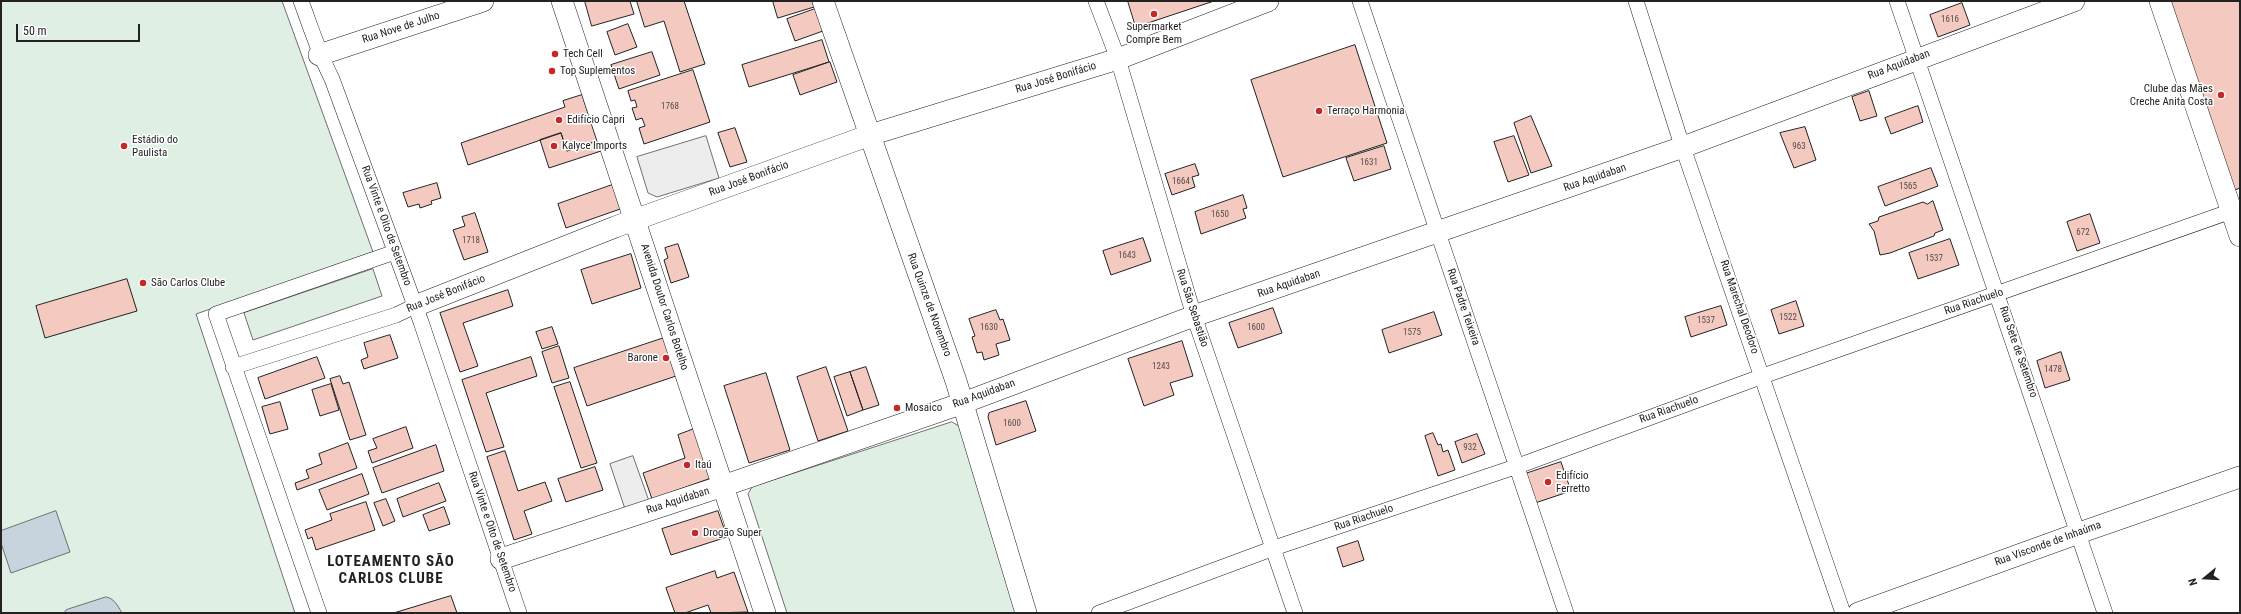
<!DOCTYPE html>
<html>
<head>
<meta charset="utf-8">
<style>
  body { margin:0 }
  #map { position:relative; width:2241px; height:614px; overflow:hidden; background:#fff; font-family:"Roboto Condensed",sans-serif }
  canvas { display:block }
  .frame { position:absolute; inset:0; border:2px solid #222; pointer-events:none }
  .north { position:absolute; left:2185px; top:558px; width:40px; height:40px; -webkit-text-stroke:3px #fff; paint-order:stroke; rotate:252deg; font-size:11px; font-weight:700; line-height:16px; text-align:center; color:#222 }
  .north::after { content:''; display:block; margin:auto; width:14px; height:18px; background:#222; clip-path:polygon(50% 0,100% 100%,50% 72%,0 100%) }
  .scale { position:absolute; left:16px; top:24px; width:124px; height:18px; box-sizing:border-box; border:2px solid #222; border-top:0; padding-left:5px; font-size:12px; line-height:14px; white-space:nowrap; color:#222; -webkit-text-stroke:3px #fff; paint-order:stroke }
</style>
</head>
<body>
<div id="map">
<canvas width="2241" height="614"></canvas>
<div class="frame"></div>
<div class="north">N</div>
<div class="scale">50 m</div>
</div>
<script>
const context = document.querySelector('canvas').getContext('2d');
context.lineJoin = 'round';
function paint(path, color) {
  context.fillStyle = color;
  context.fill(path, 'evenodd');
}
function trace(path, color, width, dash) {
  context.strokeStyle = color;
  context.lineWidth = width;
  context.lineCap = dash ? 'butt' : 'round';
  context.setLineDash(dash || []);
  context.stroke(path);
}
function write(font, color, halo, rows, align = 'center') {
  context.font = font + ' "Roboto Condensed",sans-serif';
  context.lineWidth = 3;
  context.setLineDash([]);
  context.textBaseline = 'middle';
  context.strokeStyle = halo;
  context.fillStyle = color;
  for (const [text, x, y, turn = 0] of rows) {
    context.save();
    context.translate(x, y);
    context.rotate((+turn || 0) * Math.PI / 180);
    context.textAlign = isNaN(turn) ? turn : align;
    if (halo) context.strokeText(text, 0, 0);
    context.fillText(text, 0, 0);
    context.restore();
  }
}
const green = new Path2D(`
  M 1,1 L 282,1 L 373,252 L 196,314 L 295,613 L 1,613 Z
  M 373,269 L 382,296 L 253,340 L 244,313 Z
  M 952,422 L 964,429 L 1022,613 L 787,613 L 748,494 L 752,487 Z`);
paint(green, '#e0efe3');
trace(green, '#6f6f6f', 1);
const parking = new Path2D(`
  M 706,136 L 719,178 L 657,197 L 648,193 L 637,157 Z
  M 633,456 L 649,501 L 625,509 L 610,464 Z`);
paint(parking, '#ededed');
trace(parking, '#6f6f6f', 1);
const water = new Path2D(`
  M 56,511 L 70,552 L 11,573 L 1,543 L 1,531 Z
  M 106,597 C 114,598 118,606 122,613 L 64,613 L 66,610 Z`);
paint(water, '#c7d3dd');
trace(water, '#6f6f6f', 1);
const building = new Path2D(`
  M 585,1 L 630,1 L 634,14 L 592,26 Z
  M 637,1 L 684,1 L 705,64 L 680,72 L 664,21 L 645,27 Z
  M 773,1 L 812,1 L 814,7 L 778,18 Z
  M 1128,1 L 1214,1 L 1136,27 Z
  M 2171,1 L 2240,1 L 2240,188 L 2235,190 Z
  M 1962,3 L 1970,25 L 1938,37 L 1930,15 Z
  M 815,9 L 823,31 L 795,41 L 787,19 Z
  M 628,24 L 637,47 L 615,55 L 607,32 Z
  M 822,40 L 829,62 L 749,87 L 742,65 Z
  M 1355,45 L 1387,143 L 1283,177 L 1251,80 Z
  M 652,52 L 660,75 L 619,89 L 611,65 Z
  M 830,62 L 837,82 L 800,95 L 793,75 Z
  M 693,70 L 710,122 L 644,144 L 639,128 L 645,126 L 642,118 L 636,120 L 632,108 L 637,107 L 635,100 L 631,101 L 628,91 Z
  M 1869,91 L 1877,116 L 1860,121 L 1852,97 Z
  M 582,95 L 597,141 L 567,151 L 561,133 L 468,165 L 461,143 L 565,107 L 563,101 Z
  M 1918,106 L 1923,122 L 1891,134 L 1885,118 Z
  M 1531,116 L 1552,166 L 1531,173 L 1514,123 Z
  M 1805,127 L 1816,160 L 1794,168 L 1780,133 Z
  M 735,128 L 747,162 L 730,167 L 718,133 Z
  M 561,133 L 567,151 L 597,141 L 601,151 L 549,168 L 540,140 Z
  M 1514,136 L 1529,175 L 1508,182 L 1494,142 Z
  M 1384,146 L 1391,169 L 1354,181 L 1346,158 Z
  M 1195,164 L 1199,175 L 1192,177 L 1195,187 L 1172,195 L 1165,174 Z
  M 1931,168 L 1938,186 L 1885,206 L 1878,187 Z
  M 437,183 L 441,198 L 431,201 L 432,204 L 420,208 L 419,204 L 408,207 L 403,193 Z
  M 615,184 L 623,208 L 566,228 L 558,204 Z
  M 1243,195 L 1247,208 L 1243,209 L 1246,218 L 1201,234 L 1195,212 Z
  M 1933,201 L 1943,230 L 1935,233 L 1934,236 L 1890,253 L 1880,255 L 1874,231 L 1869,224 L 1878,221 L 1879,217 L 1923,202 L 1927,204 Z
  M 475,213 L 488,252 L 464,260 L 453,230 L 465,226 L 462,217 Z
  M 2090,214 L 2100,243 L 2077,251 L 2067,222 Z
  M 1143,238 L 1151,261 L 1111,275 L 1103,251 Z
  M 1950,239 L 1959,265 L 1918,279 L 1909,253 Z
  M 678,244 L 689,277 L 671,283 L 664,260 L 668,258 L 665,248 Z
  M 631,254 L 641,288 L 592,304 L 581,270 Z
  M 127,279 L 137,311 L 45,338 L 36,306 Z
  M 508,290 L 513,306 L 463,323 L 478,366 L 460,372 L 440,313 Z
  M 1796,301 L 1804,326 L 1779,334 L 1771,310 Z
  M 1721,306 L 1727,325 L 1691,337 L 1685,317 Z
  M 1273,308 L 1282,333 L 1238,348 L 1229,323 Z
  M 996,310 L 1000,320 L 1003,319 L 1010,340 L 996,344 L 999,355 L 984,360 L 982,352 L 977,353 L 972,337 L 975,336 L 969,319 Z
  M 1434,312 L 1442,335 L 1389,353 L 1382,330 Z
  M 552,327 L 558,344 L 542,349 L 536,332 Z
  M 390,335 L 398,358 L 364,369 L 361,360 L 368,357 L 364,343 Z
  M 667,337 L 679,375 L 587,406 L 574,368 Z
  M 1182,341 L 1193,376 L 1170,383 L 1174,395 L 1144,406 L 1128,359 Z
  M 559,346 L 569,378 L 552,383 L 542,352 Z
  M 2061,352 L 2070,380 L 2045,388 L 2037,361 Z
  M 317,357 L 325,378 L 265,399 L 258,378 Z
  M 531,357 L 537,376 L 486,393 L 504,447 L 486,452 L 462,380 Z
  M 826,367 L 848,431 L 818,441 L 797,377 Z
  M 866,367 L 879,405 L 863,410 L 850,372 Z
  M 850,372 L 863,410 L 847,416 L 834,377 Z
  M 766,373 L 790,450 L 749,463 L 724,386 Z
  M 340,376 L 343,384 L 349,382 L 366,435 L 350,440 L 330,379 Z
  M 570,382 L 597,463 L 581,468 L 554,387 Z
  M 331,384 L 339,410 L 320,416 L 312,390 Z
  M 1026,401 L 1036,431 L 996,445 L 988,417 L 989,413 Z
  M 280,402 L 288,429 L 270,434 L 262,407 Z
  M 406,427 L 413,448 L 372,463 L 368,451 L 377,448 L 373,439 Z
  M 697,428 L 714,477 L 652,499 L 643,473 L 685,458 L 678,435 Z
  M 1433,433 L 1438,445 L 1441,444 L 1443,452 L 1448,450 L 1455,470 L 1438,476 L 1425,436 Z
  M 1477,434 L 1485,454 L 1462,463 L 1455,442 Z
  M 348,443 L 357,468 L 297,490 L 295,483 L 309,478 L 306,470 L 322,464 L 319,454 Z
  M 436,445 L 444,471 L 382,493 L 373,468 Z
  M 505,451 L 518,491 L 545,482 L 552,501 L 524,511 L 532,534 L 514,540 L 487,457 Z
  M 1561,462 L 1571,491 L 1535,503 L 1525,474 Z
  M 595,467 L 603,490 L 566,502 L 558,479 Z
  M 362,474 L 369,494 L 327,510 L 319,490 Z
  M 439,483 L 446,501 L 403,517 L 397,499 Z
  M 386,499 L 395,521 L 383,526 L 374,503 Z
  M 366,502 L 375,530 L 316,550 L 312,537 L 308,539 L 305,530 L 332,520 L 330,514 Z
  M 444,507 L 450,524 L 429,531 L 423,515 Z
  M 718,511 L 727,537 L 671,555 L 662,529 Z
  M 1358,541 L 1364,560 L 1343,567 L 1337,548 Z
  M 715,571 L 717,578 L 734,572 L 748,612 L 711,613 L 708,605 L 685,613 L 675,613 L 666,588 Z
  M 451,596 L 457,613 L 394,613 Z`);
paint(building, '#f3c9c0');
trace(building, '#222', 1);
const street = new Path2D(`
  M 301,1 C 311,28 319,54 332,79 L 421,322 L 519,613
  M 1096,1 L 1118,59 L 1194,316 L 1295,613
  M 1360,1 L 1566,613
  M 1636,1 L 1679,136 L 1843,613
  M 1897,1 L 2105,613
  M 233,367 L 396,315 L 415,306
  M 319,613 L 216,314 L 395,252
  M 1099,613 L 1274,548 L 1518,466 L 1763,376 L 2240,208`);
const secondary = new Path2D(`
  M 562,1 L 765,613
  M 823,1 L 956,381 L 1026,613
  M 2160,1 L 2240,236
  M 319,55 L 483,1
  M 415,306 L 615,227 L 870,135 L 1118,59 L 1268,1
  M 501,559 L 723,486 L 963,403 L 1194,316 L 1683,147 L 2074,1
  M 1858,613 L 2079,533 L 2240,477`);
trace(street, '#222', 16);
trace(secondary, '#222', 22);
trace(street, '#fff', 15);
trace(secondary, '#fff', 21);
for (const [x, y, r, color] of [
  [1154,14,4,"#c62828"],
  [555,54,4,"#c62828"],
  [552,71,4,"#c62828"],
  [2221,95,4,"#c62828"],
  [1319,111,4,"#c62828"],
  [559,120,4,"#c62828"],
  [124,146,4,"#c62828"],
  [554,146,4,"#c62828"],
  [143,283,4,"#c62828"],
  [666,358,4,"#c62828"],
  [897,408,4,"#c62828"],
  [687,465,4,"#c62828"],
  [1548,482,4,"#c62828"],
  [695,533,4,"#c62828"]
]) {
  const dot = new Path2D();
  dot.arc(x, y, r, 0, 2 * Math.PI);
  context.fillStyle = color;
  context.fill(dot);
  trace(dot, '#fff', 1.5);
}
write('9px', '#564c4a', null, [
  ["1616",1950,20],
  ["1768",670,107],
  ["963",1799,147],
  ["1631",1369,163],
  ["1664",1181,182],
  ["1565",1908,187],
  ["1650",1220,215],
  ["672",2083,233],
  ["1718",471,241],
  ["1643",1127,256],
  ["1537",1934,259],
  ["1522",1788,318],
  ["1537",1706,321],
  ["1630",989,328],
  ["1600",1256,328],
  ["1575",1412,333],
  ["1243",1161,367],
  ["1478",2053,370],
  ["1600",1012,424],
  ["932",1470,448]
]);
write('11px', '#222', '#fff', [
  ["Supermarket",1154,27,"center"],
  ["Compre Bem",1154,40,"center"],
  ["Tech Cell",563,54],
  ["Top Suplementos",560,71],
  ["Clube das Mães",2213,89,"right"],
  ["Creche Anita Costa",2213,102,"right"],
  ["Terraço Harmonia",1327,111],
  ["Edifício Capri",567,120],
  ["Estádio do",132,140],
  ["Paulista",132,153],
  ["Kalyce Imports",562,146],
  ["São Carlos Clube",151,283],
  ["Barone",658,358,"right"],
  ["Mosaico",905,408],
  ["Itaú",695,465],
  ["Edifício",1556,476],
  ["Ferretto",1556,489],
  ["Drogão Super",703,533]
], 'left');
write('11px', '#222', '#fff', [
  ["Rua Nove de Julho",401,28,-18],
  ["Rua Aquidaban",1899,65,-21],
  ["Rua José Bonifácio",1056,78,-17],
  ["Rua Aquidaban",1595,178,-19],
  ["Rua José Bonifácio",749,179,-20],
  ["Rua Vinte e Oito de Setembro",386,226,70],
  ["Rua Aquidaban",1289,284,-19],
  ["Rua José Bonifácio",446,294,-22],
  ["Rua Riachuelo",1974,302,-19],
  ["Rua Quinze de Novembro",929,305,70],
  ["Avenida Doutor Carlos Botelho",664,307,72],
  ["Rua Padre Teixeira",1463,307,71],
  ["Rua Marechal Deodoro",1739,307,71],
  ["Rua São Sebastião",1192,308,72],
  ["Rua Sete de Setembro",2018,352,71],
  ["Rua Aquidaban",984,394,-20],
  ["Rua Riachuelo",1669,410,-20],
  ["Rua Aquidaban",678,501,-18],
  ["Rua Riachuelo",1364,518,-19],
  ["Rua Vinte e Oito de Setembro",492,532,71],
  ["Rua Visconde de Inhaúma",2048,544,-20]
]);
context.letterSpacing = '1px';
write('bold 15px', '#222', '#fff', [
  ["LOTEAMENTO SÃO",391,562],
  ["CARLOS CLUBE",391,579]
]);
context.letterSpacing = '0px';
</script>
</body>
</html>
